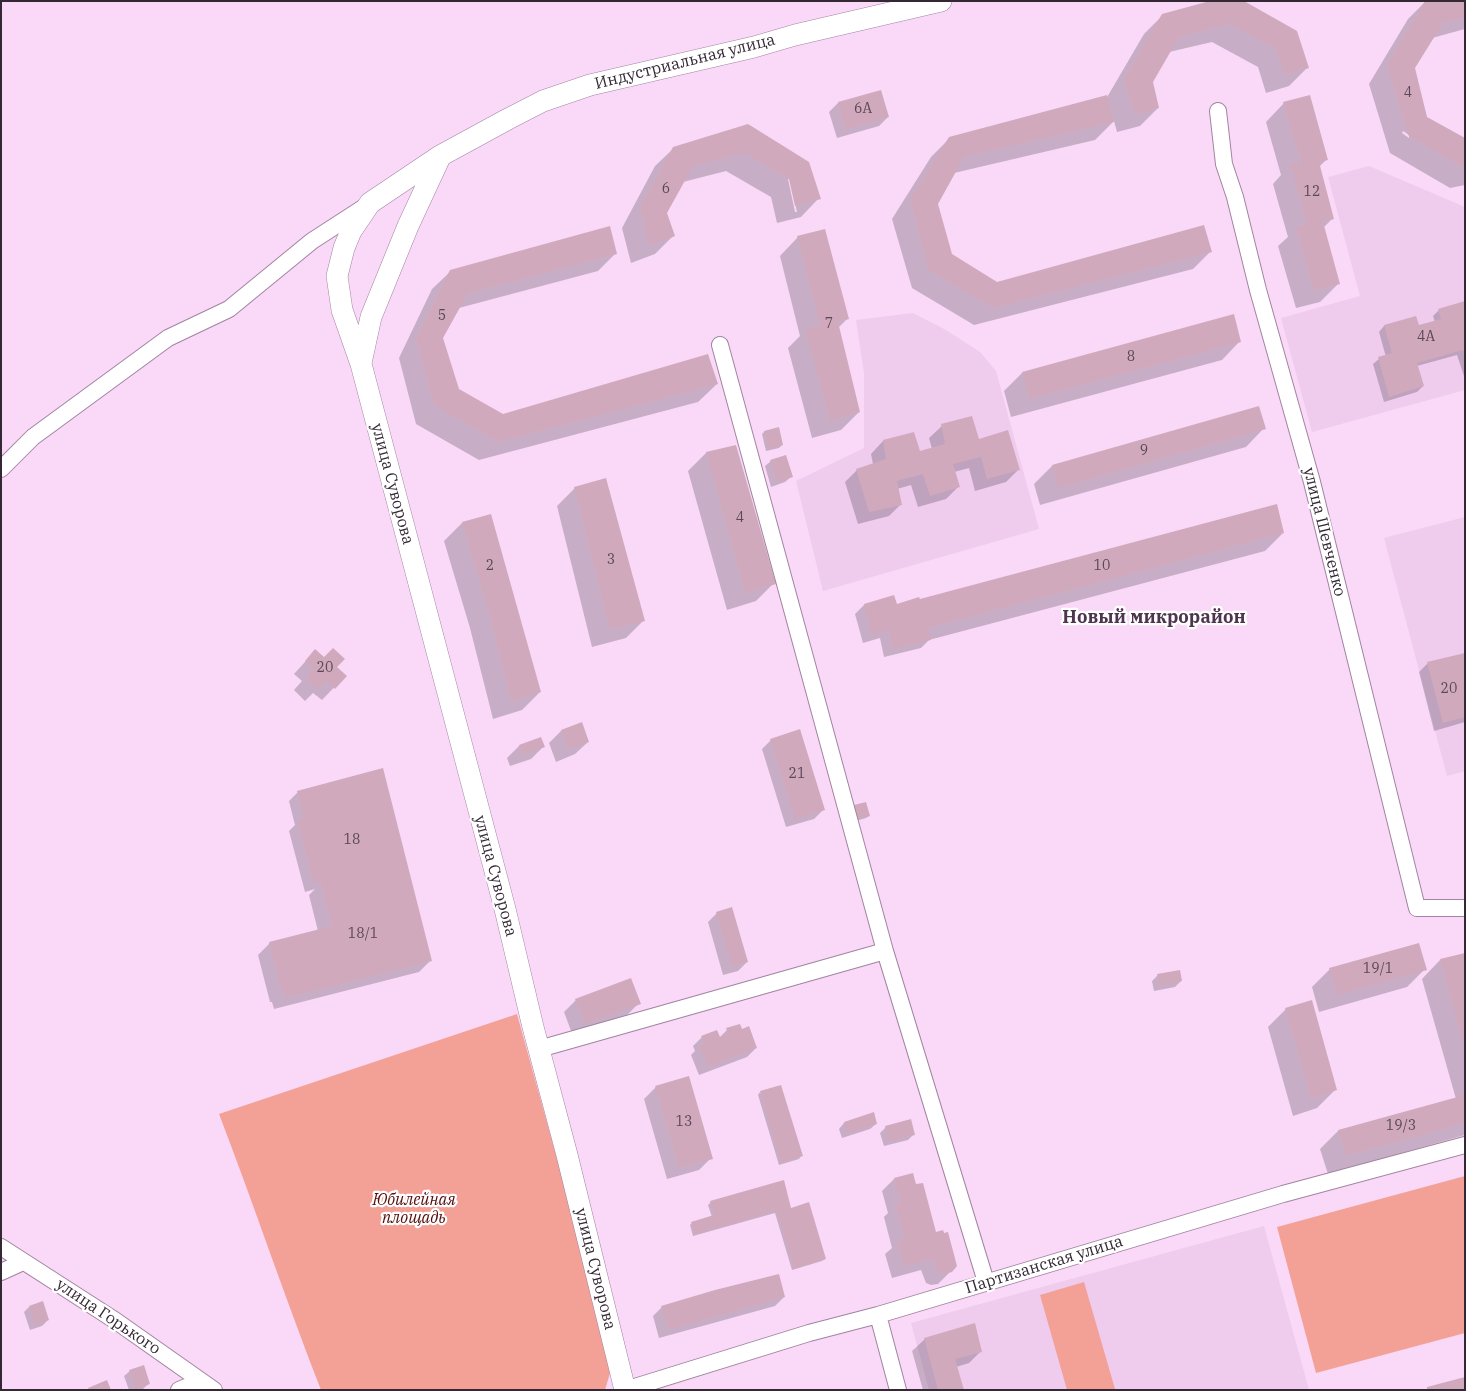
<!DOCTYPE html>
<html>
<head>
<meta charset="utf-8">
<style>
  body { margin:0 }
  #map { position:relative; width:1466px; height:1391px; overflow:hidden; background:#f9d9f7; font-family:"IBM Plex Serif",serif }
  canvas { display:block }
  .frame { position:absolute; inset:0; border:2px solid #332833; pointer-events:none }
</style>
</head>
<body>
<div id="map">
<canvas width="1466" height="1391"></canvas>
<div class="frame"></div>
</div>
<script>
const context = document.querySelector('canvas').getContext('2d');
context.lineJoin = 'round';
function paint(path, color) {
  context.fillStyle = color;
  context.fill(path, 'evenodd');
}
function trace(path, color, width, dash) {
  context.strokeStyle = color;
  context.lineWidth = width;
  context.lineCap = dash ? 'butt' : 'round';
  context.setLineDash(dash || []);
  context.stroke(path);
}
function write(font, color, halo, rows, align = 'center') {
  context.font = font + ' "IBM Plex Serif",serif';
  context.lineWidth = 4.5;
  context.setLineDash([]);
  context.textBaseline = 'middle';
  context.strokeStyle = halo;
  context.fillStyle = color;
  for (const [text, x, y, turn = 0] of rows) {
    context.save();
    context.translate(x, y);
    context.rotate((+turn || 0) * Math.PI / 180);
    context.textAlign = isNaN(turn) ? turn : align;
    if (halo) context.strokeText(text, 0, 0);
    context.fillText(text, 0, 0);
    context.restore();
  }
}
paint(new Path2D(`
  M 1369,166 L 1465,207 L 1465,390 L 1312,432 L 1281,318 L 1360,296 L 1328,177 Z
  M 913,313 L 946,330 L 980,352 L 996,371 L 1039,529 L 823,591 L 796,481 L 864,448 L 864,373 L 856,320 Z
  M 1465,517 L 1465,771 L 1447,776 L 1384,538 Z
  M 1264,1226 L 1309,1390 L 929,1390 L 911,1323 Z`), '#efcbee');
paint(new Path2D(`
  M 517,1014 L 613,1363 L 605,1390 L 321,1390 C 285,1298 254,1205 219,1114 Z
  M 1465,1176 L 1465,1333 L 1316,1373 L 1277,1227 Z
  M 1084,1282 L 1115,1389 L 1114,1390 L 1067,1390 L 1040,1295 Z`), '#f3a197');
paint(new Path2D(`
  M 1214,1 L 1307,68 L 1289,86 L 1266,93 L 1258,67 L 1212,42 L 1169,52 L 1152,82 L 1158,108 L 1140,126 L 1117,132 L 1114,121 L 1095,140 L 954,173 L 937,203 L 950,255 L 997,283 L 1211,251 L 1193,269 L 974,325 L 912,288 L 892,219 L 931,157 L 949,139 L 1106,99 L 1144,34 L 1162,16 Z
  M 1426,1 L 1465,1 L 1465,29 L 1432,38 L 1413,68 L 1426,118 L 1465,139 L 1465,185 L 1450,188 L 1390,153 L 1369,84 L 1408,19 ZM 1403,131 L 1409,135 L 1409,138 L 1402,133 Z
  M 880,91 L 888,117 L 879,126 L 837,138 L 829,112 L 838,103 Z
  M 1284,103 L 1327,159 L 1319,167 L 1332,219 L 1323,228 L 1338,284 L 1320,302 L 1296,308 L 1278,246 L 1288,237 L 1273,184 L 1281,175 L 1266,122 Z
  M 747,126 L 819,198 L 801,217 L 777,223 L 771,197 L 726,171 L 683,182 L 666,213 L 673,236 L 655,254 L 631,263 L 622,228 L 655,166 L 674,148 ZM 788,179 L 790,179 L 797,212 L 795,212 Z
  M 798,237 L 847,319 L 838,328 L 859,412 L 841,430 L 812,438 L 788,348 L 800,336 L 780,256 Z
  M 616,253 L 598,271 L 459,308 L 442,338 L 458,390 L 503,415 L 717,384 L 698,402 L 479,460 L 416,424 L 399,358 L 432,289 L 451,271 Z
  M 1465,302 L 1465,379 L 1457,355 L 1417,366 L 1423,386 L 1417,392 L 1384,402 L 1373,364 L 1379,359 L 1386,357 L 1379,332 L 1384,326 L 1416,317 L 1418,327 L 1435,322 L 1433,316 L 1439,310 Z
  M 1240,341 L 1222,360 L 1011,417 L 1004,391 L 1022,373 Z
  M 942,426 L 978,441 L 1018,470 L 1006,482 L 975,491 L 969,468 L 954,472 L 958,487 L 946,499 L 918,507 L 911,485 L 897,489 L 901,504 L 889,516 L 858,524 L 845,482 L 857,470 L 873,464 L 871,454 L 883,441 L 919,452 L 932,449 L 929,438 Z
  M 1264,428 L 1246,447 L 1040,505 L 1034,484 L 1052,466 Z
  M 778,429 L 782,445 L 779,448 L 766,451 L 762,434 L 764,432 Z
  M 735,446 L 774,583 L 756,601 L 727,610 L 688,471 L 706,453 Z
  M 771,461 L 791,477 L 785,482 L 771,487 L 765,466 Z
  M 575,488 L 644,620 L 626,638 L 592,647 L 557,506 Z
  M 490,515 L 540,692 L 522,710 L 493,719 L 470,628 L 444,541 L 462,523 Z
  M 1283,533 L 1265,551 L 929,640 L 921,648 L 884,657 L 880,638 L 863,643 L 855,614 L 864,605 L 893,596 L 897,605 Z
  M 315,651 L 345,676 L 322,700 L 313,693 L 305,701 L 294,690 L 302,681 L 294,674 Z
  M 1465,654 L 1465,722 L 1434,731 L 1419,672 L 1428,663 Z
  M 581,724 L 588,742 L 575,754 L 556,762 L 549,743 L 561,731 Z
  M 771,740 L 823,810 L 814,819 L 786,827 L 762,749 Z
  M 519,746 L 543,747 L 531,759 L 510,766 L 507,758 Z
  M 298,792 L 431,960 L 419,972 L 274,1009 L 272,1002 L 270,1002 L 258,955 L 270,943 L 318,931 L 309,895 L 315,889 L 305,892 L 289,831 L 295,825 L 289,801 Z
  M 855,806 L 869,816 L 866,818 L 856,821 L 852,809 Z
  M 717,913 L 747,962 L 738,971 L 723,975 L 708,922 Z
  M 1465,954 L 1465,1135 L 1328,1174 L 1320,1149 L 1338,1131 L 1456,1099 L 1422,979 L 1440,960 Z
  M 1330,969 L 1425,969 L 1407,987 L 1319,1012 L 1312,987 Z
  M 1179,971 L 1181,981 L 1175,987 L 1154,991 L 1152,981 L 1157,976 Z
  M 576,1000 L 639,1003 L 627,1015 L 573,1036 L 564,1012 Z
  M 1286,1009 L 1335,1090 L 1317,1108 L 1293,1116 L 1268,1027 Z
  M 727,1030 L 756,1048 L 747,1057 L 699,1075 L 691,1055 L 695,1051 L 693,1046 L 702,1037 L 719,1038 Z
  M 656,1087 L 711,1158 L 699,1170 L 667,1179 L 644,1099 Z
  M 760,1092 L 801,1156 L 799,1159 L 779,1165 L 758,1095 Z
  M 844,1123 L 876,1124 L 870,1129 L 842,1138 L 839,1129 Z
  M 886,1127 L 914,1134 L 908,1140 L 884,1146 L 880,1133 Z
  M 912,1175 L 935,1233 L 956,1266 L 938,1284 L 931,1285 L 926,1283 L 921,1270 L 892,1278 L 885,1254 L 892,1248 L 884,1217 L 888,1213 L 882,1191 L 894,1179 Z
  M 711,1202 L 790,1209 L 825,1259 L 822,1261 L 792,1270 L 775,1213 L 693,1236 L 690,1225 L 692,1223 L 712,1217 L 708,1205 Z
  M 784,1297 L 775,1306 L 659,1338 L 653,1316 L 662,1307 Z
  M 29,1307 L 48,1320 L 42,1326 L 30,1330 L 24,1312 Z
  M 925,1339 L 981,1351 L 969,1363 L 956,1367 L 963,1390 L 923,1390 L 912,1351 Z
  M 130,1371 L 148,1384 L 142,1390 L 129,1390 L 124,1376 Z`), '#0003');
paint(new Path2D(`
  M 1210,1 L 1244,1 L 1297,31 L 1309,68 L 1284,75 L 1276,49 L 1230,24 L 1179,37 L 1153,82 L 1159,108 L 1135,115 L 1124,79 L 1162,14 Z
  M 1425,1 L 1465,1 L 1465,17 L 1443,23 L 1415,68 L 1427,117 L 1465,138 L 1465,169 L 1408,135 L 1387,65 Z
  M 881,90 L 889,117 L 845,130 L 838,102 Z
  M 1107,95 L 1114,122 L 964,157 L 938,204 L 952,254 L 997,282 L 1204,225 L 1212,252 L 993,308 L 929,270 L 910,200 L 949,137 Z
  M 1310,95 L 1328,160 L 1319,162 L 1334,219 L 1323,222 L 1340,284 L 1314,291 L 1296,227 L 1307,224 L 1290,164 L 1301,162 L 1283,102 Z
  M 748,124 L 809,162 L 821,199 L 795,206 L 789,179 L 745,153 L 693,166 L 667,213 L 675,236 L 649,246 L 640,208 L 673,147 Z
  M 610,226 L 617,254 L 468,293 L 443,338 L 459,389 L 503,414 L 708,354 L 718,384 L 498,442 L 434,405 L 416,339 L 450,270 Z
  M 825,229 L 849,319 L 838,322 L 860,412 L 830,421 L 805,329 L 820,325 L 797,236 Z
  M 1465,301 L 1465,355 L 1463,350 L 1417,363 L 1424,386 L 1389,397 L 1378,357 L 1392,353 L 1384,325 L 1416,316 L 1419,325 L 1441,319 L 1438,309 Z
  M 1234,314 L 1241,342 L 1029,399 L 1022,372 Z
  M 1259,406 L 1266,429 L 1058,488 L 1052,465 Z
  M 972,416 L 979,439 L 1008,430 L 1020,470 L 987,479 L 981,457 L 953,464 L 960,487 L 930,496 L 923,474 L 897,481 L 902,505 L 869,512 L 856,469 L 886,459 L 883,440 L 914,432 L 920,451 L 945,444 L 941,424 Z
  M 779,427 L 783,445 L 768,449 L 764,431 Z
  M 736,445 L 776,584 L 745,593 L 706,452 Z
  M 786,455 L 793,477 L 777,482 L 770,460 Z
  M 606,478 L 645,621 L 610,630 L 574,487 Z
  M 1277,504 L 1284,533 L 928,628 L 931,640 L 893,649 L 889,630 L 872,635 L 864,604 L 894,595 L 897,604 L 919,597 L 920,599 Z
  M 491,514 L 541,692 L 511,702 L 488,610 L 462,522 Z
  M 333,648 L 345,659 L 337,667 L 347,676 L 335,689 L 326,681 L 318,690 L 305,678 L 313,669 L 305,661 L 315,649 L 324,657 Z
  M 1465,653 L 1465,717 L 1443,723 L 1427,662 Z
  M 582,722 L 589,742 L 568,750 L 561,730 Z
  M 800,729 L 825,810 L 795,819 L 770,739 Z
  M 541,737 L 545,747 L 522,755 L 519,745 Z
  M 383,768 L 432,961 L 286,998 L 284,990 L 281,991 L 269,942 L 332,926 L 320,882 L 314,884 L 297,821 L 304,818 L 297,791 Z
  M 866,802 L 870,816 L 858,819 L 854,805 Z
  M 732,907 L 748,962 L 732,967 L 716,912 Z
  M 1419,943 L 1427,970 L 1337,995 L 1329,968 Z
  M 1465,953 L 1465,1046 L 1464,1046 L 1440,959 Z
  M 1180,970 L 1182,981 L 1159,986 L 1157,974 Z
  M 631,978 L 641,1004 L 585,1024 L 575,999 Z
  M 1312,1000 L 1337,1090 L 1311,1099 L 1285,1008 Z
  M 740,1024 L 742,1029 L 749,1026 L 757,1048 L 708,1067 L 699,1045 L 704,1043 L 701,1036 L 717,1030 L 720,1037 L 728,1034 L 726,1028 Z
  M 689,1076 L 713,1159 L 679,1168 L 655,1086 Z
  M 781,1085 L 803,1156 L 781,1163 L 760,1091 Z
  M 1465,1095 L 1465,1123 L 1346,1156 L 1338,1130 Z
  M 874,1112 L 877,1124 L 847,1133 L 844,1122 Z
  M 911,1119 L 915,1135 L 889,1141 L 885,1126 Z
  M 913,1173 L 916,1184 L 923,1183 L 936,1232 L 943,1230 L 944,1233 L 948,1232 L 957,1266 L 952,1272 L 944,1274 L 937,1271 L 933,1259 L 904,1266 L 897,1241 L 905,1239 L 895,1204 L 901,1203 L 894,1178 Z
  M 784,1180 L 791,1208 L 809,1202 L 826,1259 L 794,1269 L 777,1211 L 695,1234 L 691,1222 L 714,1215 L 710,1201 Z
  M 779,1274 L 785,1297 L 668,1330 L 661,1306 L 715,1290 Z
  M 43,1301 L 49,1320 L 35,1325 L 29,1306 Z
  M 975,1323 L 982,1352 L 955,1359 L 964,1390 L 938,1390 L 924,1338 Z
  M 144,1365 L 150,1384 L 136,1389 L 129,1370 Z
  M 1465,1377 L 1465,1390 L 1427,1390 L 1427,1387 Z
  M 107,1380 L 111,1390 L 89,1390 L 88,1388 Z`), '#d1a9bd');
const minor = new Path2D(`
  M 1218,111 L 1224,164 L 1235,197 L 1258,290 L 1312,482 L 1417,908 L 1465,908
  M 720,345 L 885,951 L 986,1282
  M 1,469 L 33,437 L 168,338 L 229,309 L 312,241 L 366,206
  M 539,1049 L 885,951
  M 1,1247 L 116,1321 L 214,1390
  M 1,1272 L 23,1262
  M 878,1315 L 898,1390
  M 179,1390 L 201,1381
  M 625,1390 L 809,1333 L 878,1315 L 1283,1194 L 1465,1145`);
const tertiary = new Path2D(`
  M 361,363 L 371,317 L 408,226 L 440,157
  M 625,1390 L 567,1155 L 533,1027 L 505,909 L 361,364 L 342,310 L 337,276 L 344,248 L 351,231 L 370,203 L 440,156 L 508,119 L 543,101 L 590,85 L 754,47 L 795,35 L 941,1`);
trace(minor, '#a184a0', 18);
trace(tertiary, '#a184a0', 22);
trace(minor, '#fff', 16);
trace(tertiary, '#fff', 21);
write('14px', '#5a4856', null, [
  ["4",1408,93],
  ["6А",863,109],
  ["6",666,189],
  ["12",1312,192],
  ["5",442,316],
  ["7",829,324],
  ["4А",1426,337],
  ["8",1131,357],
  ["9",1144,451],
  ["4",740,518],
  ["3",611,560],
  ["2",490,566],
  ["10",1102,566],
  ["20",325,668],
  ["20",1449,689],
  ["21",797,774],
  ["18",352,840],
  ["18/1",363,934],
  ["19/1",1378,969],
  ["13",684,1122],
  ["19/3",1401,1126]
]);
write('16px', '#332833', '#fff', [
  ["Индустриальная улица",685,62,-14],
  ["улица Суворова",392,484,75],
  ["улица Шевченко",1324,532,76],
  ["улица Суворова",495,876,75],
  ["Партизанская улица",1044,1265,-17],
  ["улица Суворова",595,1269,76],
  ["улица Горького",108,1317,34]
]);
write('italic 16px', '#550e0c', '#fff', [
  ["Юбилейная",414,1200],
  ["площадь",414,1218]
]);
write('bold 18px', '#4e354e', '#fff', [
  ["Новый микрорайон",1154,618]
]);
</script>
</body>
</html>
